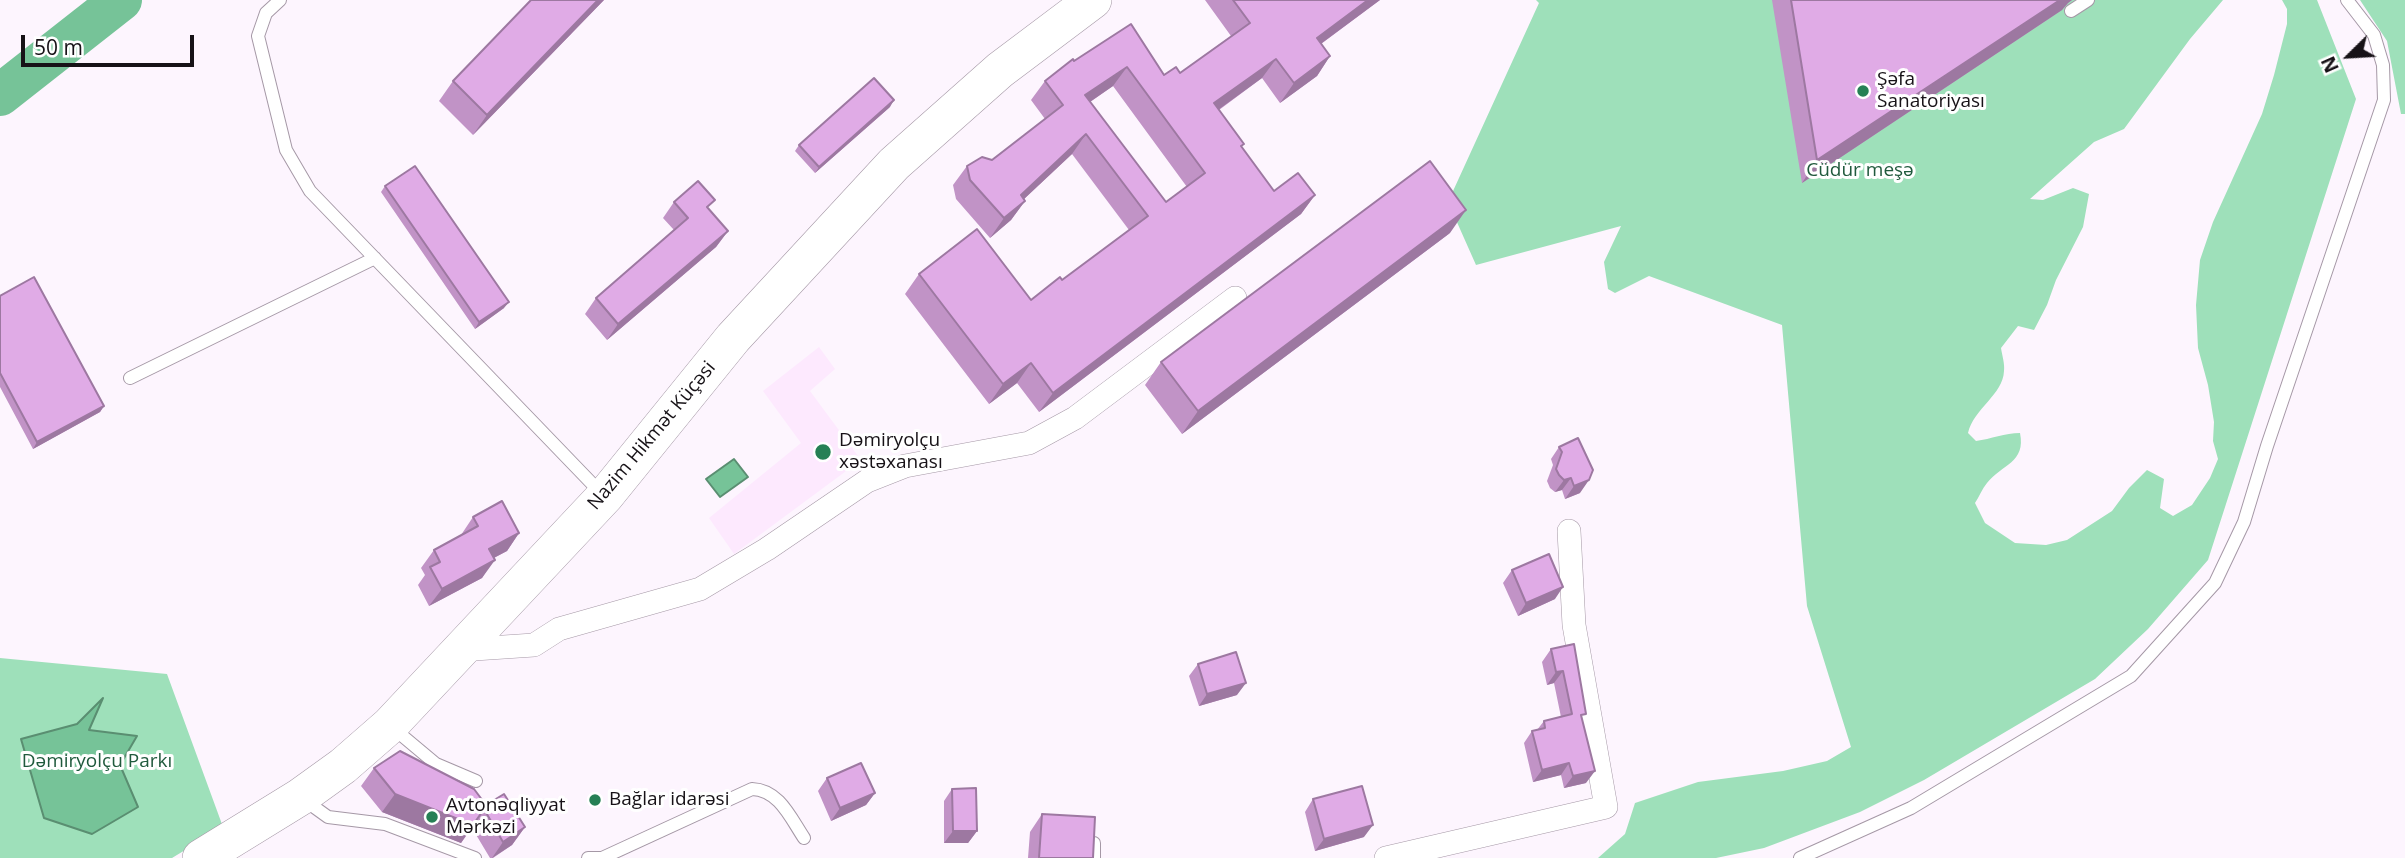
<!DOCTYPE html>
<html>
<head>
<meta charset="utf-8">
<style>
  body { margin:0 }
  #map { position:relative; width:2405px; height:858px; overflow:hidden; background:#fdf5fe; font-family:"Open Sans",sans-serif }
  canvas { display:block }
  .north { position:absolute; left:2314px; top:21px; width:70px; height:70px; -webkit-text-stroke:5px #fff; paint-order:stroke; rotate:246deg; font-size:19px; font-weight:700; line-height:28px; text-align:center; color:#171217 }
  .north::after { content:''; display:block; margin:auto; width:24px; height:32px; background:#171217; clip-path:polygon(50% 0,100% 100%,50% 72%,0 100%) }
  .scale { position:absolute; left:21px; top:35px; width:173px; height:32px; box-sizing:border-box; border:4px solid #171217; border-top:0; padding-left:9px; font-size:21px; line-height:24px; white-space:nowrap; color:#171217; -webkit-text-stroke:5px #fff; paint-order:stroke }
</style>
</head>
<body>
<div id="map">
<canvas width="2405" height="858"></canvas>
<div class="north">N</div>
<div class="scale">50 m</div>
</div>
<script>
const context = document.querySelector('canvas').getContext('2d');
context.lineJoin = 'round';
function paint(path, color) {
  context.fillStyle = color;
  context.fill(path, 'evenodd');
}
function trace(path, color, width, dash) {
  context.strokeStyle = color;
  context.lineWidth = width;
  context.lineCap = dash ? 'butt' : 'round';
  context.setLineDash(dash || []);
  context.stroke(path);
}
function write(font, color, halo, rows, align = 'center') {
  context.font = font + ' "Open Sans",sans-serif';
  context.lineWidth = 6;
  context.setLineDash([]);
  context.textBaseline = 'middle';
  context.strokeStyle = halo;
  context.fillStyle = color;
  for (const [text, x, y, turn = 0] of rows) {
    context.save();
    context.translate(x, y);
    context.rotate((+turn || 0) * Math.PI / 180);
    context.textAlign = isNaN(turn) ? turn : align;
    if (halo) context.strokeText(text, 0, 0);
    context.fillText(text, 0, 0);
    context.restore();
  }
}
paint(new Path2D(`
  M 819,347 L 835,369 L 810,391 L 861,460 L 734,554 L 709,518 L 801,443 L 763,391 Z`), '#fde9fe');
paint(new Path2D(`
  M 1536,0 L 2223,0 L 2190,39 L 2124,129 L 2094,142 L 2030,199 L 2043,200 L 2073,188 L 2089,194 L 2083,227 L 2056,280 L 2047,305 L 2034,330 L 2018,326 L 2001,348 C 2002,355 2005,364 2004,371 C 2003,395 1974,408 1968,433 L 1976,441 C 1991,439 2005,433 2020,433 C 2026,463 2002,464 1987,483 C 1982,489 1979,497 1975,503 L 1985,523 L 2015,543 L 2046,545 L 2067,540 L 2112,511 L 2129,488 L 2147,470 L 2164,479 L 2160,508 L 2173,516 L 2192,505 L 2210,478 L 2218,459 L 2213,441 L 2214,422 L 2208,385 L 2198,348 L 2196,305 L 2200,260 L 2213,222 L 2262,114 L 2274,75 L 2287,24 L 2287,9 L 2282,0 L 2317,0 L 2356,99 L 2208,560 L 2148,629 L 2095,679 L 1924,780 L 1860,812 L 1764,848 L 1716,858 L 1598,858 L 1625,834 L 1635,803 L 1698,782 L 1783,771 L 1827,761 L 1851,747 L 1807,606 L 1782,325 L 1649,276 L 1615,293 L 1608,289 L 1604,262 L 1621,226 L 1476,265 L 1448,202 L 1539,3 Z
  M 2360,0 L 2405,0 L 2405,114 L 2401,114 L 2387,41 Z
  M 0,658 L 167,674 L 223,827 L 172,858 L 0,858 Z`), '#9ee0ba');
const water = new Path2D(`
  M 734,459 L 748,477 L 720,497 L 706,479 Z
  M 103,698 L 89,730 L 137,736 L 120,765 L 138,807 L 92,834 L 44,818 L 21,739 L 77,724 Z`);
paint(water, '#76c398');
trace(water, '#5a8e71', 2);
trace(new Path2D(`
  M 0,95 L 121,0`), '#76c398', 42);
const lane = new Path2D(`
  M 280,0 L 266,13 L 258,36 L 286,150 L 310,191 L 602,494
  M 2071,11 L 2088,0
  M 130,378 L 375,258
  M 393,728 L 436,764 L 476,781
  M 303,799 L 328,817 L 385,824 L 475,858
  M 1094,843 L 1094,858
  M 588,858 L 603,858
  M 602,858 L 752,789 C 779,790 790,817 804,838
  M 1800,858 L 1911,808 L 2131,676 L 2215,583 L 2244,522 L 2267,446 L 2384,100 L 2383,65 L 2374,35 L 2347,0`);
const street = new Path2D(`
  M 459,650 L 534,645 L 559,629 L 700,589 L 767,549 L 867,481 L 905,466 L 1029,443 L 1075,418 L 1235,298
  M 1386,858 L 1606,807 L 1574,625 L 1569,531`);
const primary = new Path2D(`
  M 201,858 L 300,797 L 343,766 L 390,725 L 605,496 L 733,338 L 894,164 L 1000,70 L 1093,0`);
trace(lane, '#a598a6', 14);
trace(street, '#a598a6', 24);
trace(primary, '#a598a6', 38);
trace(lane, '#fff', 12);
trace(street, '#fff', 23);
trace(primary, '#fff', 37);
paint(new Path2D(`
  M 531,0 L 604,0 L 473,135 L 439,101 L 453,81 Z
  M 1205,0 L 1380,0 L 1321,44 L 1330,56 L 1317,76 L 1280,103 L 1262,78 L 1219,110 L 1241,148 L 1274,191 L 1315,195 L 1301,214 L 1039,412 L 1017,383 L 989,404 L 905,294 L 919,274 L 1031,300 L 1062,280 L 1129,230 L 1072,154 L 1024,199 L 1025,201 L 1011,220 L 990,238 L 956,199 L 953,185 L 967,166 L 992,160 L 1045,119 L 1031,100 L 1045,81 L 1131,24 L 1164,75 L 1180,73 L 1231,36 ZM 1113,86 L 1187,187 L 1166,202 L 1090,102 Z
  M 1772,0 L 2072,0 L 2068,3 L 2062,10 L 1802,183 Z
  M 890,107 L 815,173 L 795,151 L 799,145 Z
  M 385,186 L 504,308 L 475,329 L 381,192 Z
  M 674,202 L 708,209 L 728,231 L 716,247 L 607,340 L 585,314 L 596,298 L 674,230 L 663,218 Z
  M 1450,233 L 1182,434 L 1145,385 L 1161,362 Z
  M 0,296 L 104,406 L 100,412 L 33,449 L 0,387 Z
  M 1559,447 L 1580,493 L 1565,499 L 1562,490 L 1555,492 L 1550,488 L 1547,481 L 1553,465 L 1551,459 Z
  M 473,517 L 519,533 L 507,551 L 494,558 L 482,578 L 429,606 L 418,585 L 425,575 L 421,568 L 434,550 L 461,535 Z
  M 1512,570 L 1555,599 L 1518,616 L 1503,583 Z
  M 1574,644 L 1582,720 L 1586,783 L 1564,788 L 1561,775 L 1533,782 L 1524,743 L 1532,731 L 1537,730 L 1544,721 L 1561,717 L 1554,683 L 1547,685 L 1542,662 L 1551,649 Z
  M 1198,664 L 1237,695 L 1199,706 L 1189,676 Z
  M 374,768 L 486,805 L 525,827 L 512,845 L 493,858 L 490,858 L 472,828 L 461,843 L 382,812 L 361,786 Z
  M 827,778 L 875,793 L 866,805 L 831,821 L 818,791 Z
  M 952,789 L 977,831 L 968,843 L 944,843 L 944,801 Z
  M 1313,799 L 1364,837 L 1315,851 L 1305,812 Z
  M 1042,814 L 1093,858 L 1028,858 L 1030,832 Z`), '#c193c6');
paint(new Path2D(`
  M 598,0 L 604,0 L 473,135 L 487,115 Z
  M 1368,0 L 1380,0 L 1303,57 L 1317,38 Z
  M 2060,0 L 2072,0 L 2068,3 L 2062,10 L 1802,183 L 1817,160 Z
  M 1330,56 L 1317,76 L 1280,103 L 1294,83 Z
  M 1276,59 L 1262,78 L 1200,123 L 1214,103 Z
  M 1127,67 L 1113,86 L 1071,115 L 1085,95 Z
  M 894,100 L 890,107 L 815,173 L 819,167 Z
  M 1086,134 L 1072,154 L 1007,215 L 1021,195 Z
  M 1315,195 L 1301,214 L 1039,412 L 1053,393 Z
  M 1025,201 L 1011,220 L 990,238 L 1004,218 Z
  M 1466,210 L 1450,233 L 1182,434 L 1198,411 Z
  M 728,231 L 716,247 L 607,340 L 618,324 Z
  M 509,302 L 504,308 L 475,329 L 479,322 Z
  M 1031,363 L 1017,383 L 989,404 L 1003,384 Z
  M 104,406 L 100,412 L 33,449 L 37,442 Z
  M 1571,478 L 1562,490 L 1555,492 L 1564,480 Z
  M 1589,480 L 1580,493 L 1565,499 L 1574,486 Z
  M 519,533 L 507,551 L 476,567 L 489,549 Z
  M 495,560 L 482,578 L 429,606 L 442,589 Z
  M 1563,587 L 1555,599 L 1518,616 L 1526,603 Z
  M 1563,671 L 1554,683 L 1547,685 L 1556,672 Z
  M 1246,683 L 1237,695 L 1199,706 L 1207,694 Z
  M 1569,763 L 1561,775 L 1533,782 L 1542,770 Z
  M 1595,771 L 1586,783 L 1564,788 L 1573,776 Z
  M 875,793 L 866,805 L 831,821 L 840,808 Z
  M 395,794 L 473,825 L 461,843 L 382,812 Z
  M 1373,825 L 1364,837 L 1315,851 L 1324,839 Z
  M 525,827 L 512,845 L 492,858 L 503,842 Z
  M 953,831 L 977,831 L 968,843 L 944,843 Z`), '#9d78a1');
const building = new Path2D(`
  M 531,0 L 598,0 L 487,115 L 453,81 Z
  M 1233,0 L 1368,0 L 1317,38 L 1330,56 L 1294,83 L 1276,59 L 1214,103 L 1244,144 L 1241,146 L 1274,191 L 1298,173 L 1315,195 L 1053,393 L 1031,363 L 1003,384 L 919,274 L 977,229 L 1031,300 L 1060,277 L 1062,280 L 1148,216 L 1086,134 L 1021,195 L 1025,201 L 1004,218 L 970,180 L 967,166 L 982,157 L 992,160 L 1063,105 L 1045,81 L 1073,59 L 1074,61 L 1131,24 L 1164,75 L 1176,67 L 1180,73 L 1250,23 ZM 1127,67 L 1205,173 L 1166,202 L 1085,95 Z
  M 1791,0 L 2060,0 L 1817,160 Z
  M 874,78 L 894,100 L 819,167 L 799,145 Z
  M 1430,161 L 1466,210 L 1198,411 L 1161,362 Z
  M 415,166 L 509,302 L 479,322 L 385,186 Z
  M 698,181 L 715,200 L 707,207 L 728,231 L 618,324 L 596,298 L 688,218 L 674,202 Z
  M 34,277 L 104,406 L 37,442 L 0,373 L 0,296 Z
  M 1578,438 L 1593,470 L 1589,480 L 1574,486 L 1571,478 L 1564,480 L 1559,475 L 1556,469 L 1562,452 L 1559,447 Z
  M 502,501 L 519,533 L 489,549 L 495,560 L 442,589 L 430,567 L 440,562 L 434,550 L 478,526 L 473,517 Z
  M 1549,554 L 1563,587 L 1526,603 L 1512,570 Z
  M 1574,644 L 1586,714 L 1581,715 L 1595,771 L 1573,776 L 1569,763 L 1542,770 L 1532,731 L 1545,728 L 1544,721 L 1572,714 L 1563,671 L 1556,672 L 1551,649 Z
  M 1236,652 L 1246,683 L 1207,694 L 1198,664 Z
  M 400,751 L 474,789 L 486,805 L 504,794 L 525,827 L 503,842 L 484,809 L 473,825 L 395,794 L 374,768 Z
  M 861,763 L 875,793 L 840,808 L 827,778 Z
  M 1362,786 L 1373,825 L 1324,839 L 1313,799 Z
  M 976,788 L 977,831 L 953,831 L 952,789 Z
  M 1042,814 L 1095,817 L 1093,858 L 1039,858 Z`);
paint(building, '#e0abe6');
trace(building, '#9d78a1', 2);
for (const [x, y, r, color] of [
  [1863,91,7,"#268055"],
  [823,452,9,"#268055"],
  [595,800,7,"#268055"],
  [432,817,7,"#268055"]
]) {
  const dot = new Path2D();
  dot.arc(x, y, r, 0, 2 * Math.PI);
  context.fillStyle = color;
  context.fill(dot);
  trace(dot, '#fff', 2.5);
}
write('19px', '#171217', '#fff', [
  ["Şəfa",1877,80],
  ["Sanatoriyası",1877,102],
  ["Dəmiryolçu",839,441],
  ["xəstəxanası",839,463],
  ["Bağlar idarəsi",609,800],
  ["Avtonəqliyyat",446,806],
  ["Mərkəzi",446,828]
], 'left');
write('19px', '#205a3d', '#fff', [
  ["Cüdür meşə",1860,171],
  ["Dəmiryolçu Parkı",97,762]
]);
write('19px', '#171217', '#fff', [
  ["Nazim Hikmət Küçəsi",652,436,-50]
]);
</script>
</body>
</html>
